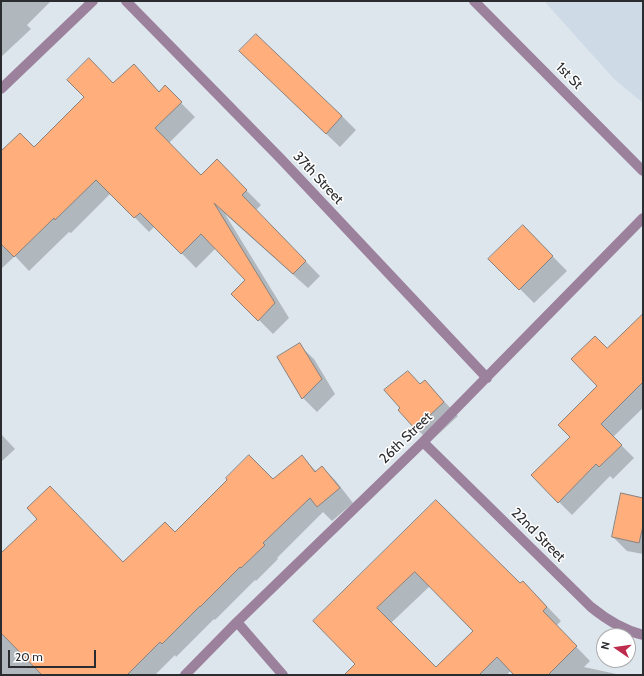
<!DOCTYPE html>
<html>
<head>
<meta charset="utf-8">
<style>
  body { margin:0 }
  #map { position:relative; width:644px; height:676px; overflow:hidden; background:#dee6ed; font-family:Cabin,sans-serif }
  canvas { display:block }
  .frame { position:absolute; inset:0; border:2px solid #2a2c2f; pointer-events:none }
  .north { position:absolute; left:596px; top:628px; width:40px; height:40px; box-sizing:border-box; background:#fff; border:1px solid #aaabac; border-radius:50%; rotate:283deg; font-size:11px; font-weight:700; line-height:16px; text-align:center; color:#2a2c2f }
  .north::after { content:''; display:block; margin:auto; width:14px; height:18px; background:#bd2c4c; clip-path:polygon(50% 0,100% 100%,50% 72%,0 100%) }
  .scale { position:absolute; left:8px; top:650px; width:88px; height:18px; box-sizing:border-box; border:2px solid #2a2c2f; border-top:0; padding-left:5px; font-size:12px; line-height:14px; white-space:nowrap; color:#2a2c2f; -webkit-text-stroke:3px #fff; paint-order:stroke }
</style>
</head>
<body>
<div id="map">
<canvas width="644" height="676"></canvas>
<div class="frame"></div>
<div class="north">N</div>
<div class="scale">20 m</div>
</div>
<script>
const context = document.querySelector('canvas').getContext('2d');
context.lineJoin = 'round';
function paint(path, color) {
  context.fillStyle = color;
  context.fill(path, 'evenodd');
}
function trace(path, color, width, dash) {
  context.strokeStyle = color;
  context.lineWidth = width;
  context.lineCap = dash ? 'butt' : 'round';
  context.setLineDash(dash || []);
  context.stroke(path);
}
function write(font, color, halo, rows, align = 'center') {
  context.font = font + ' Cabin,sans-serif';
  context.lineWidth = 3;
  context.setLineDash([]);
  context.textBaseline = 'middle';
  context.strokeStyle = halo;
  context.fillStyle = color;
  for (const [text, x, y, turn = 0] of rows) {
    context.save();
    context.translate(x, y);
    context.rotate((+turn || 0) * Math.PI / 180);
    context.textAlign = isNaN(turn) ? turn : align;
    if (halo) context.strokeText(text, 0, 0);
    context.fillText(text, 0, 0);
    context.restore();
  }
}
paint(new Path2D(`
  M 544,1 L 643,1 L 643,103 L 614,79 Z`), '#cedbe7');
paint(new Path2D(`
  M 1,1 L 51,1 L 27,25 L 31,29 L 1,57 Z
  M 254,65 L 342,116 L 356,130 L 340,147 Z
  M 148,80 L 159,92 L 165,87 L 195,117 L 169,143 L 201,176 L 217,161 L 261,205 L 256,210 L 320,276 L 308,288 L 225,214 L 289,318 L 273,334 L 233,294 L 247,280 L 216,248 L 196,268 L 155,226 L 149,232 L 111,193 L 71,233 L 69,232 L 29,271 L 15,256 L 1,269 L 1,153 L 34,149 L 113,84 Z
  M 523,226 L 567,271 L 534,303 L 490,259 Z
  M 643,315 L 643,408 L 613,437 L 634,458 L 613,479 L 610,476 L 572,515 L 532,475 L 571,437 L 598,386 L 608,350 Z
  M 299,345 L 314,359 L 335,394 L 317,412 L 303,398 L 278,358 Z
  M 425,381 L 458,416 L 430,442 L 416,428 L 421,385 Z
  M 1,434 L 15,449 L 1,462 Z
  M 302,457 L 317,472 L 322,467 L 336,481 L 353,503 L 332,521 L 323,512 L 277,558 L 278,559 L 256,581 L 255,580 L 215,620 L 214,619 L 176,657 L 175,655 L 155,675 L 1,675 L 1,555 L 123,563 L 175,533 L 273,480 Z
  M 643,499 L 643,554 L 627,551 L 613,537 Z
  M 436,501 L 520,585 L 537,596 L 561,621 L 556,626 L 590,661 L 584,667 L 621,675 L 516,675 L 511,670 L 507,675 L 356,675 L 356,664 L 315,621 ZM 430,586 L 474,631 L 436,668 L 391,623 Z`), '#0003');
const building = new Path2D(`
  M 256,34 L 342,116 L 326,134 L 239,51 Z
  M 89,58 L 113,83 L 134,64 L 159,92 L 165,85 L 182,102 L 155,128 L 201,175 L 217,159 L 247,190 L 242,195 L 306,261 L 293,274 L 214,203 L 275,303 L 258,321 L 231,294 L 245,280 L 201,234 L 181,254 L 140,213 L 134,218 L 96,180 L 55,220 L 54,218 L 14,257 L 1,244 L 1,151 L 20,133 L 34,147 L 84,97 L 67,80 Z
  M 523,225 L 553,256 L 519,290 L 488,259 Z
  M 643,314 L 643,382 L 601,424 L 622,445 L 599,467 L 596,464 L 558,503 L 531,475 L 570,437 L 558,425 L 597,386 L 571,359 L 595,336 L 607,348 Z
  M 300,343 L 322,379 L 302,399 L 277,357 Z
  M 408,371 L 420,384 L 425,380 L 444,402 L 415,429 L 398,410 L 400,408 L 384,390 Z
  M 249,455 L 273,479 L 302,455 L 315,472 L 322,466 L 340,488 L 317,507 L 310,498 L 263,543 L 265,545 L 241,568 L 240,567 L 200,607 L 200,606 L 162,644 L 160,642 L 127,675 L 42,675 L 1,633 L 1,553 L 37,519 L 27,508 L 50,486 L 123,562 L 165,522 L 175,532 L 227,480 L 226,478 Z
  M 621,493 L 643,498 L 643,526 L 639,543 L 612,537 Z
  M 436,500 L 520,583 L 523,581 L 547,607 L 543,611 L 577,646 L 548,675 L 514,675 L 497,657 L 479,675 L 344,675 L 355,664 L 313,621 ZM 415,572 L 473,631 L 436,667 L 377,608 Z`);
paint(building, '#ffae7c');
trace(building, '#89817c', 1);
trace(new Path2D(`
  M 126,1 L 281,159 L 487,378
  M 474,1 L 643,171
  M 1,89 L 93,1
  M 423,442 L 591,607 C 607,620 623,630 643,635
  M 237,622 L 283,675
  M 185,675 L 237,622 L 423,442 L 643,218`), '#9c819d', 10);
write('14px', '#2a2c2f', '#fff', [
  ["1st St",569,76,45],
  ["37th Street",318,178,47],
  ["26th Street",406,438,-44],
  ["22nd Street",538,535,45]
]);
</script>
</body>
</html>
